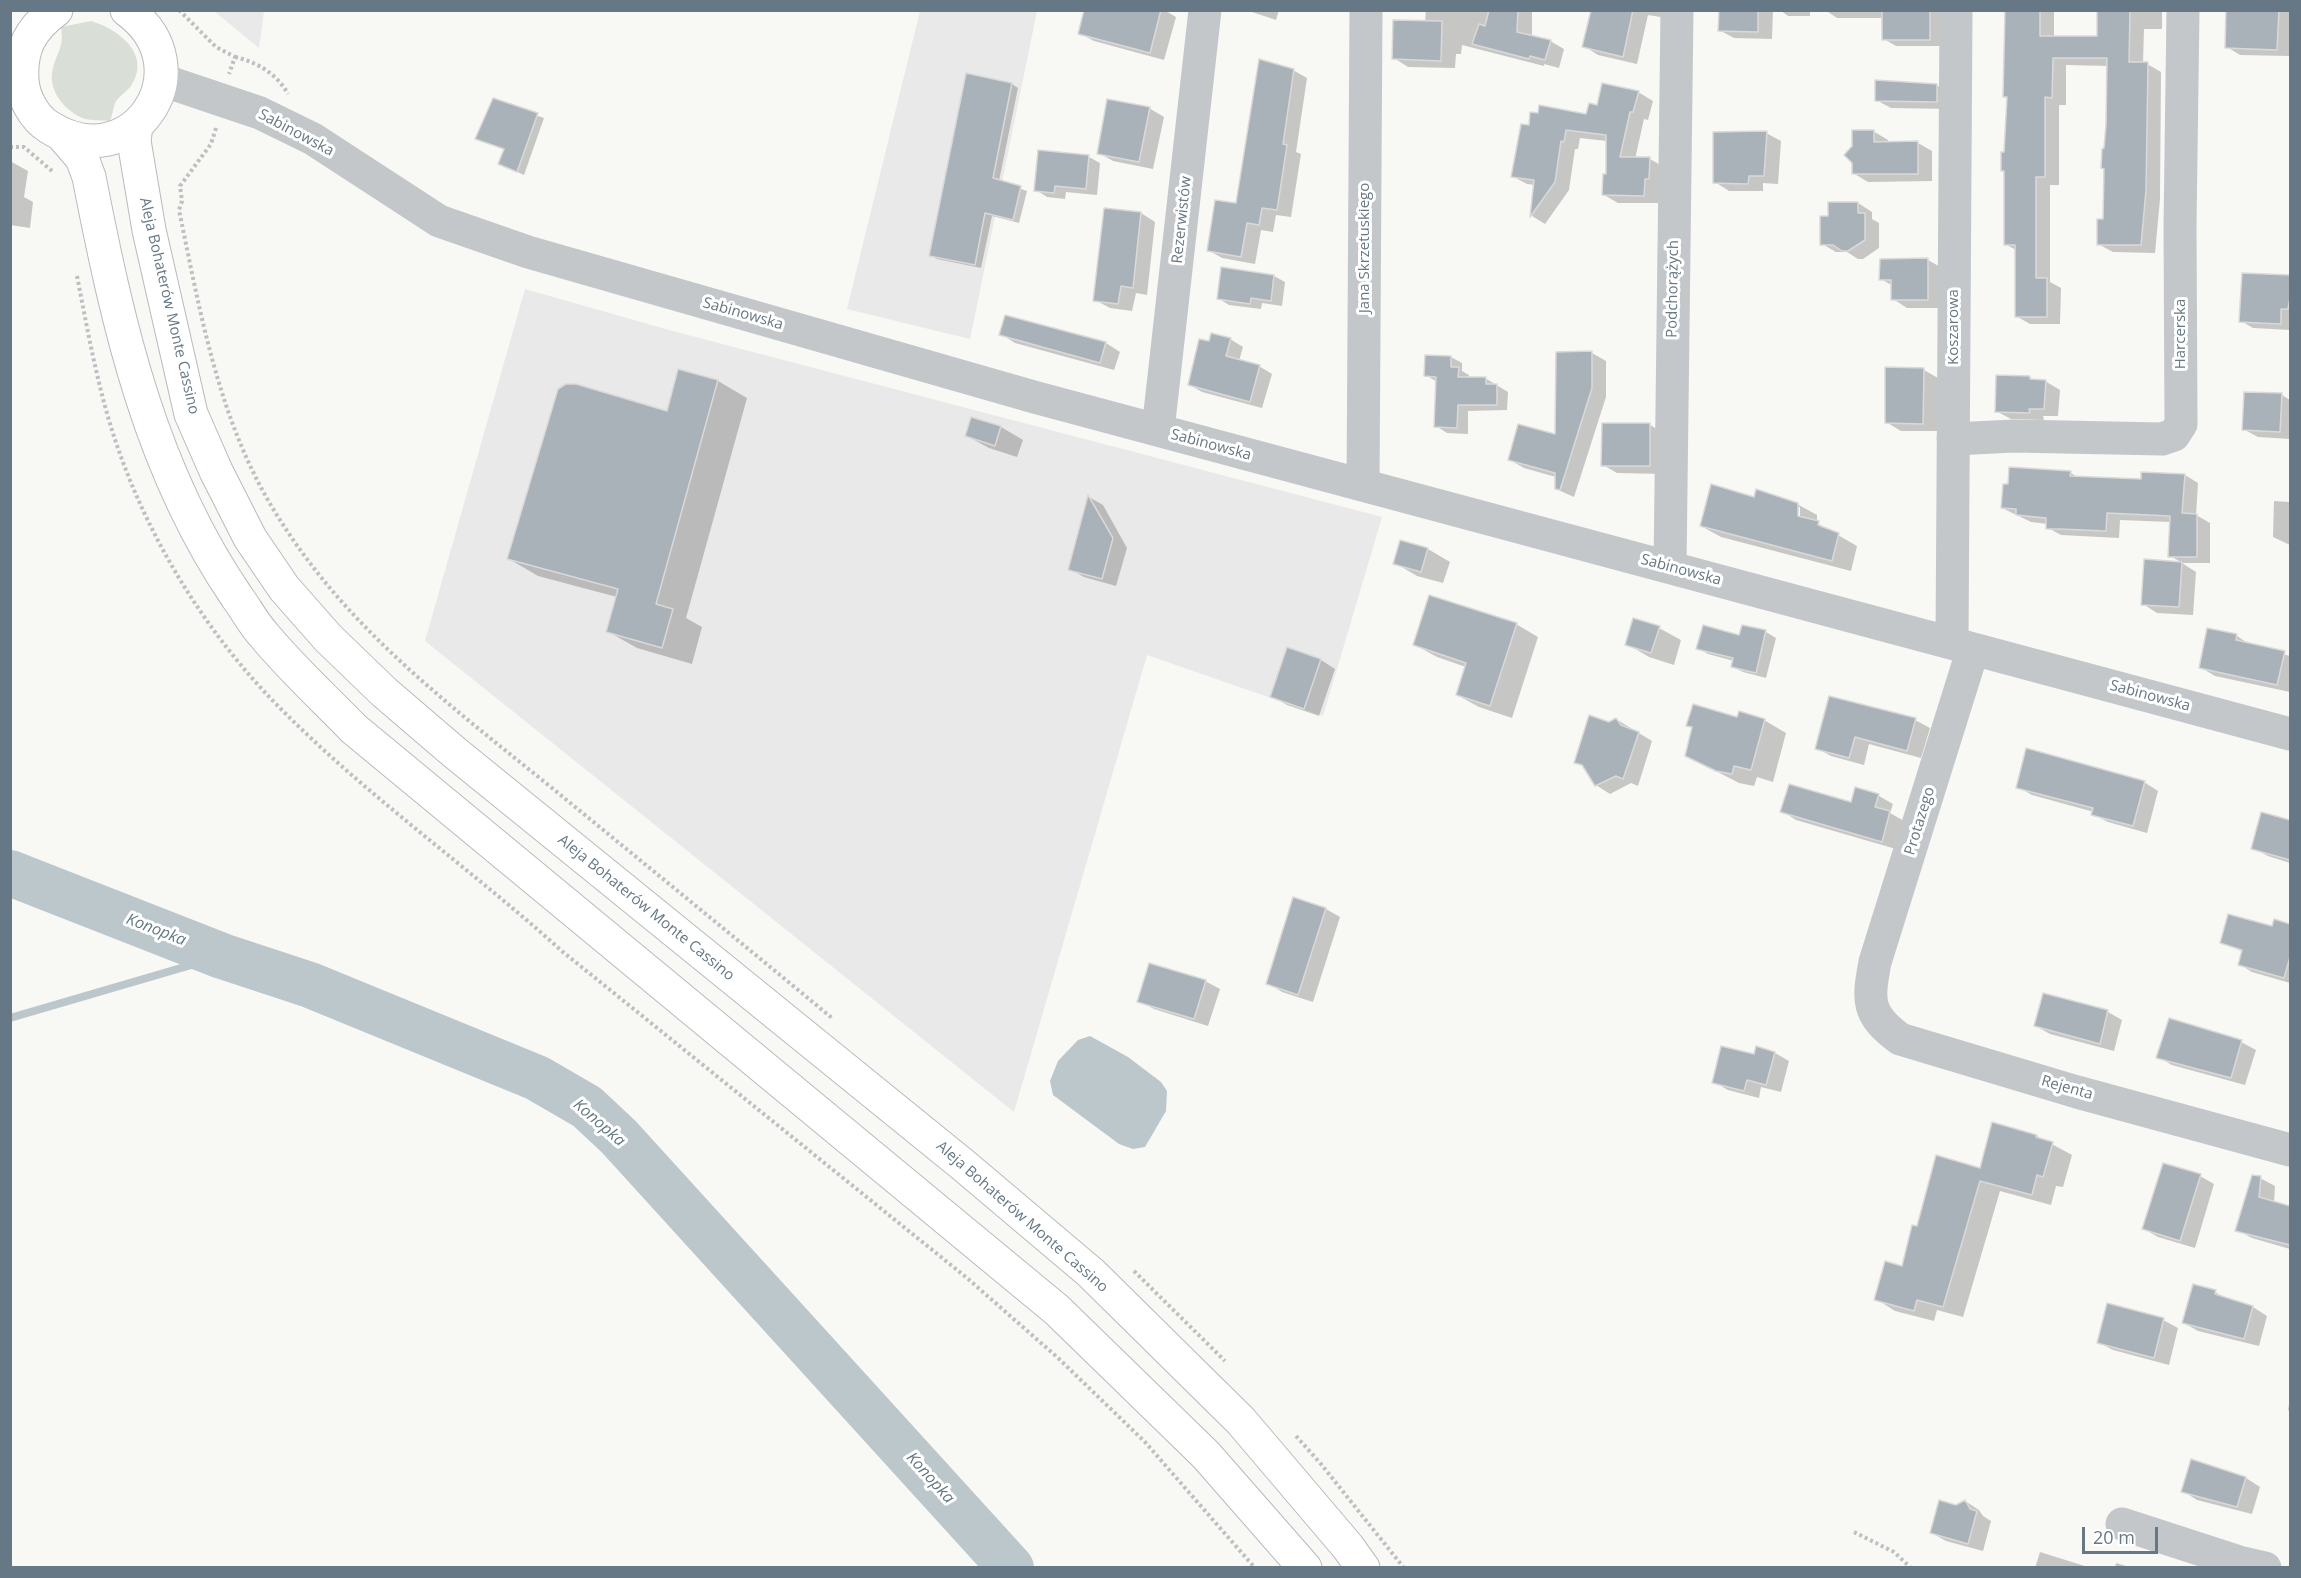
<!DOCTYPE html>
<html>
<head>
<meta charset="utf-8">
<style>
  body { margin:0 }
  #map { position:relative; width:2301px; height:1578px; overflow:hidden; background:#f8f8f5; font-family:"Open Sans",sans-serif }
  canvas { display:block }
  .frame { position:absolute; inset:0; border:12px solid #667886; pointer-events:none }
  .scale { position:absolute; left:2082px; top:1527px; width:76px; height:27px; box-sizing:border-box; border:3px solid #667886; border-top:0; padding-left:8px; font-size:18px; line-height:21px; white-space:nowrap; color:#667886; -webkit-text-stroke:4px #fff; paint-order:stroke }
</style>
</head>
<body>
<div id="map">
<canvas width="2301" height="1578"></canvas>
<div class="frame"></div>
<div class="scale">20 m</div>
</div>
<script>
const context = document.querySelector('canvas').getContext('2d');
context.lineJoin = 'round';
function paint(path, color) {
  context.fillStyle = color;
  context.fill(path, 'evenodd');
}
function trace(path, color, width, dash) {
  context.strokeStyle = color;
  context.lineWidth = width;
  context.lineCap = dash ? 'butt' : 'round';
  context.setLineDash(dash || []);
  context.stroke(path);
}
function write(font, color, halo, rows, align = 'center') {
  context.font = font + ' "Open Sans",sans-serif';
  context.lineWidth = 6;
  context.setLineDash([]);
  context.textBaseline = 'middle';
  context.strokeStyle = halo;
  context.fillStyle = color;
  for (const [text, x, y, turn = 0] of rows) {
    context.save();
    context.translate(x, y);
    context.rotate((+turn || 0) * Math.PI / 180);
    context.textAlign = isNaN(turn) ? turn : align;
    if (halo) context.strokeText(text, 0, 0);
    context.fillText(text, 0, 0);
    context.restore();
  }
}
paint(new Path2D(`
  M 214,11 L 264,11 L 259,48 Z
  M 920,11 L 1037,11 L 970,339 L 847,309 Z
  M 525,289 L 669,330 L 1382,517 L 1323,716 L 1147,655 L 1014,1112 L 425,641 Z`), '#e8e9e8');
paint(new Path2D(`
  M 91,21 C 118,29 152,54 131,86 C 126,92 119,96 115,103 C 113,109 112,116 110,121 C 101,120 90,121 82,118 C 63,109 47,89 53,68 C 58,49 64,48 61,27 Z`), '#d9dfd6');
paint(new Path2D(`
  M 1090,1036 L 1128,1057 L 1161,1082 L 1167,1091 L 1166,1111 L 1145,1147 L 1133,1149 L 1119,1144 L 1053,1095 L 1050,1081 L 1058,1061 L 1078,1040 Z`), '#bbc7cb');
paint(new Path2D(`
  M 1099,10 L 1164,10 L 1176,17 L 1164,60 L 1094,41 L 1079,33 Z
  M 1246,10 L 1279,10 L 1276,20 Z
  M 1426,10 L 1532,10 L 1532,37 L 1550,41 L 1564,49 L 1559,68 L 1544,64 L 1544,66 L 1462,45 L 1461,54 L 1456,54 L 1455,68 L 1408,67 L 1394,58 L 1425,22 Z
  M 1602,10 L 1674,10 L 1673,19 L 1648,15 L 1637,64 L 1598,55 L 1584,46 Z
  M 1720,10 L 1773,10 L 1772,39 L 1734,38 L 1719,30 Z
  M 1780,10 L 1810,10 L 1810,16 L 1788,16 Z
  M 1825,10 L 1942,10 L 1942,46 L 1896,46 L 1884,39 L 1884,18 L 1837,18 Z
  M 2006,10 L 2054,10 L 2054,37 L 2098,37 L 2099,10 L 2162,10 L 2162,29 L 2144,29 L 2143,64 L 2147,64 L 2161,72 L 2160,199 L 2155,253 L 2113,252 L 2098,244 L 2104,221 L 2109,66 L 2066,65 L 2066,105 L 2059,105 L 2059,185 L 2050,185 L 2050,282 L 2061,288 L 2060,324 L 2030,324 L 2016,316 L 2016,250 L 2005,244 L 2008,99 L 2004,96 Z
  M 2228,10 L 2286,10 L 2290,13 L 2290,56 L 2240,55 L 2227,47 Z
  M 1293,70 L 1307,78 L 1296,152 L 1301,154 L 1291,217 L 1276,215 L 1273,232 L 1261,230 L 1255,264 L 1222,258 L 1208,250 L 1237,205 Z
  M 1012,84 L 1018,88 L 999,181 L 1027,191 L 1019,223 L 992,216 L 981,268 L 937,259 L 930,255 Z
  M 1936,85 L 1951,93 L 1951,109 L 1891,108 L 1876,100 Z
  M 1638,92 L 1653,101 L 1648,120 L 1644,119 L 1635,159 L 1650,159 L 1664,167 L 1658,203 L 1618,203 L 1604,195 L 1607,176 L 1607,141 L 1580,138 L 1578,149 L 1575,149 L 1569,190 L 1545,224 L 1532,216 L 1535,185 L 1527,184 L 1512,176 L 1530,127 L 1587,116 L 1598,107 Z
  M 494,100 L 544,118 L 524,175 L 500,164 L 505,150 L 477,138 Z
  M 1149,108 L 1164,117 L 1153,169 L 1113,161 L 1099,153 Z
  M 1873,131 L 1888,140 L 1888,143 L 1918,143 L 1932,151 L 1932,181 L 1868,182 L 1853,173 Z
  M 1766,133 L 1781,141 L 1778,184 L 1763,183 L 1763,191 L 1729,191 L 1715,182 Z
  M 1039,151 L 1089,157 L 1100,163 L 1097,195 L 1066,192 L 1065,199 L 1047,197 L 1036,190 Z
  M 10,161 L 28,171 L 24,197 L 33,202 L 30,228 L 10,225 Z
  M 1858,203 L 1872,212 L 1872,219 L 1879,223 L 1879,248 L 1863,259 L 1858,259 L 1847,252 L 1836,252 L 1822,244 L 1829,218 Z
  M 1105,209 L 1141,213 L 1155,222 L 1147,295 L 1136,293 L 1132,311 L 1110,308 L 1095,300 Z
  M 1928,260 L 1942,268 L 1942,308 L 1907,308 L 1893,299 L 1893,286 L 1881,279 Z
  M 1222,269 L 1274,276 L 1285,282 L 1282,306 L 1262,303 L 1261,309 L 1229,305 L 1218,298 Z
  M 2244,274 L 2290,277 L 2290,330 L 2253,328 L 2241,321 Z
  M 1001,334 L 1106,343 L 1120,352 L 1114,370 L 1015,343 Z
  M 1230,339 L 1243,347 L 1239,361 L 1259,366 L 1272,374 L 1262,408 L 1202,392 L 1190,385 L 1210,343 Z
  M 1592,353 L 1606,361 L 1606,397 L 1574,497 L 1556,489 L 1556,477 L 1524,468 L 1510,460 L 1557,436 Z
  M 1451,357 L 1462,363 L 1462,371 L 1469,375 L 1469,378 L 1485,378 L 1508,392 L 1507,410 L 1468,411 L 1468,434 L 1447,433 L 1436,426 L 1437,382 L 1426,375 Z
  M 1924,370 L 1938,378 L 1937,431 L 1901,431 L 1886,422 Z
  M 679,371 L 718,381 L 747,398 L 686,618 L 702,627 L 692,664 L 637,648 L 607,631 L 617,597 L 538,576 L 509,559 L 668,413 Z
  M 2030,378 L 2036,381 L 2045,381 L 2060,390 L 2058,416 L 2043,416 L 2044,420 L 2011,419 L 1996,411 Z
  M 2282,395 L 2290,400 L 2290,439 L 2258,437 L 2243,429 Z
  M 1650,425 L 1664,433 L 1664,474 L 1617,473 L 1603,465 Z
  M 1001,427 L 1023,440 L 1017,457 L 989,448 L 967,436 Z
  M 2010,469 L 2071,473 L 2079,478 L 2142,480 L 2185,475 L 2198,483 L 2196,515 L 2210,523 L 2210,563 L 2182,563 L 2196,572 L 2193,615 L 2157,613 L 2143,604 L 2145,561 L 2183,563 L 2170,556 L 2171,522 L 2120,520 L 2119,538 L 2061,535 L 2048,528 L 2048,524 L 2031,522 L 2002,508 L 2009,485 Z
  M 1089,497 L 1103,505 L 1127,548 L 1116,586 L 1084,577 L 1070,569 Z
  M 1755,498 L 1797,504 L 1817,515 L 1817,523 L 1857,546 L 1851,571 L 1721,537 L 1701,526 ZM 1797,507 L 1800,507 L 1800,523 L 1797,523 Z
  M 2274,501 L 2290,502 L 2290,545 L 2273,537 Z
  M 1401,542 L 1428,549 L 1450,562 L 1443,583 L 1417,576 L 1395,563 Z
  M 1516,624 L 1538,637 L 1512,718 L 1479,707 L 1457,695 L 1466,667 L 1437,657 L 1415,645 Z
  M 1743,627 L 1766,632 L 1776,638 L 1766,678 L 1743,672 L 1733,667 L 1734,661 L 1708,654 L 1698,648 L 1740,637 Z
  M 1659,628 L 1681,640 L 1674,665 L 1649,657 L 1627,644 Z
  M 2236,635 L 2250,645 L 2290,656 L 2290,692 L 2215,676 L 2200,667 Z
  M 1321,660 L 1335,669 L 1319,716 L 1287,705 L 1272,696 Z
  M 1616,719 L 1652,741 L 1638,786 L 1631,783 L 1610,794 L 1596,785 L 1586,767 L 1576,762 L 1609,723 Z
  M 1739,719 L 1764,720 L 1786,733 L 1773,782 L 1757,777 L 1754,786 L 1739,783 L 1687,756 L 1693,729 L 1688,726 Z
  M 1915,720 L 1930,728 L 1921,758 L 1869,744 L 1864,765 L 1831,756 L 1817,748 Z
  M 2144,782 L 2158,791 L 2147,833 L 2108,822 L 2093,814 L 2094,812 L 2032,795 L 2018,787 Z
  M 1856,789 L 1879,796 L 1893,804 L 1890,813 L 1904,821 L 1896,849 L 1796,820 L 1782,811 L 1852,804 Z
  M 2262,814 L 2290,821 L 2290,863 L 2268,856 L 2253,848 Z
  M 1326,909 L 1340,917 L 1313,1002 L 1282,992 L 1268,983 Z
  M 2229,916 L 2290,933 L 2290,983 L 2252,972 L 2239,964 L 2243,952 L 2222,942 Z
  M 1205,981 L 1220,989 L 1208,1026 L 1154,1009 L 1139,1001 Z
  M 2044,995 L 2108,1012 L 2122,1020 L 2114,1051 L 2050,1034 L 2036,1026 Z
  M 2241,1042 L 2256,1050 L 2245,1085 L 2172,1065 L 2158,1057 Z
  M 1775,1053 L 1789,1061 L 1781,1092 L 1761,1087 L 1759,1098 L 1728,1090 L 1714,1082 L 1755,1056 Z
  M 1993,1124 L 2037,1136 L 2072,1155 L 2063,1187 L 2056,1186 L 2051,1205 L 2000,1191 L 1963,1317 L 1937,1310 L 1934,1321 L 1895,1311 L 1876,1299 L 1903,1268 L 1918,1228 L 1981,1170 Z
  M 2200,1176 L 2214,1184 L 2195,1248 L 2158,1237 L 2144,1229 Z
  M 2260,1178 L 2275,1186 L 2274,1203 L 2290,1207 L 2290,1249 L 2252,1238 L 2237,1230 Z
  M 2215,1292 L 2229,1300 L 2253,1307 L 2267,1316 L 2259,1346 L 2198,1331 L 2184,1323 Z
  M 2163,1320 L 2178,1328 L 2169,1365 L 2113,1350 L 2098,1342 Z
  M 2290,1399 L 2290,1411 L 2288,1410 Z
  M 2192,1461 L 2246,1478 L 2260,1487 L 2252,1514 L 2197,1500 L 2183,1491 Z
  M 1965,1501 L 1979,1510 L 1983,1516 L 1991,1521 L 1983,1551 L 1946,1541 L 1932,1533 L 1956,1507 Z
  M 2040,1552 L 2091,1568 L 2035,1568 Z
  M 2116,1563 L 2132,1568 L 2115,1568 Z`), '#0003');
trace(new Path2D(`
  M 10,1018 L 222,956`), '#bbc7cb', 8);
trace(new Path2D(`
  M 10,873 L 222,956 L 310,985 L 537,1078 L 587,1107 L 619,1137 L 1011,1568`), '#bbc7cb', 46);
const building = new Path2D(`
  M 1084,10 L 1161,10 L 1150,53 L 1078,34 Z
  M 1489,10 L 1518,10 L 1517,32 L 1551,40 L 1545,60 L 1530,56 L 1529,59 L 1472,44 L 1479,24 L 1485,26 Z
  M 1591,10 L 1633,10 L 1623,57 L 1582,47 Z
  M 1719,10 L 1758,10 L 1758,32 L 1718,31 Z
  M 1882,10 L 1930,10 L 1930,40 L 1882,40 Z
  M 2005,10 L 2040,10 L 2040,36 L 2097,36 L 2097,10 L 2130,10 L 2129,62 L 2148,62 L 2146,190 L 2141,245 L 2097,245 L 2097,219 L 2103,219 L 2104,169 L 2101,168 L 2102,149 L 2104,148 L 2106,125 L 2107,58 L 2053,58 L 2052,98 L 2045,97 L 2045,177 L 2036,177 L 2036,278 L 2047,278 L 2047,317 L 2015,317 L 2015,245 L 2004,245 L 2004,171 L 2001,171 L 2001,152 L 2004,152 L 2007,97 L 2003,97 Z
  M 2226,10 L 2279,10 L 2277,50 L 2225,48 Z
  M 1393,20 L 1442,21 L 1441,61 L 1392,59 Z
  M 1259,59 L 1294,69 L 1283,144 L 1287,145 L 1277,210 L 1262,208 L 1259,225 L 1247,223 L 1241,257 L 1207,251 L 1215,200 L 1236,203 Z
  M 966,73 L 1012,83 L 993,178 L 1021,186 L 1013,220 L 985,213 L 975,265 L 929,256 Z
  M 1875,80 L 1937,84 L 1937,102 L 1875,101 Z
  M 1602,83 L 1639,91 L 1633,112 L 1630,112 L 1620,157 L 1650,157 L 1649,179 L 1645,179 L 1644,196 L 1602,195 L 1603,174 L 1606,174 L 1606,135 L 1566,130 L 1564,142 L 1561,141 L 1555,182 L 1530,217 L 1534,180 L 1511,177 L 1521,124 L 1529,125 L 1530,112 L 1538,113 L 1539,105 L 1586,114 L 1589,103 L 1597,105 Z
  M 493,98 L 538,113 L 517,172 L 498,164 L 504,149 L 475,139 Z
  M 1107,99 L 1150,107 L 1139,162 L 1097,154 Z
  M 1852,130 L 1874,130 L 1874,142 L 1918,141 L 1918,174 L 1852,174 L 1852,163 L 1844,155 L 1852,146 Z
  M 1767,131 L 1764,176 L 1749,176 L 1748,184 L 1713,183 L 1713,132 Z
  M 1038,150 L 1089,155 L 1086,189 L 1055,186 L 1054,193 L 1034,191 Z
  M 1828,202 L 1858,202 L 1858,213 L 1865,213 L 1865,240 L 1848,251 L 1842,251 L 1833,245 L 1820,245 L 1820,216 L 1828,216 Z
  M 1104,208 L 1141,212 L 1133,288 L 1121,286 L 1118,304 L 1093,301 Z
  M 1928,258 L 1928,300 L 1891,300 L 1891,280 L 1879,280 L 1880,259 Z
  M 1221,267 L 1274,275 L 1271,301 L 1251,298 L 1250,304 L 1217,299 Z
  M 2242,273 L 2290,275 L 2290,298 L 2288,309 L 2281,309 L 2281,324 L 2239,322 Z
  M 1005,315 L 1106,342 L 1100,363 L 999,335 Z
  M 1211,333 L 1231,338 L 1226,356 L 1260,365 L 1250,402 L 1188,385 L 1199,339 L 1209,341 Z
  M 1592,351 L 1592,388 L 1560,490 L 1555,489 L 1555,473 L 1508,460 L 1518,424 L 1555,434 L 1556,352 Z
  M 1425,355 L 1451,356 L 1451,367 L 1459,367 L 1458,377 L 1486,377 L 1486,384 L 1497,384 L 1497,405 L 1458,405 L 1457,428 L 1434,427 L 1436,377 L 1424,376 Z
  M 1885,367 L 1924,368 L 1923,424 L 1885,423 Z
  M 678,369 L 718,380 L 656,604 L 673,609 L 662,648 L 606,632 L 618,589 L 507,559 L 558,389 L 566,384 L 576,384 L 667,411 Z
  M 1996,375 L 2030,376 L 2030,379 L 2046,380 L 2044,409 L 2029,409 L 2030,413 L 1995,412 Z
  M 2244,392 L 2282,393 L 2280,432 L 2242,430 Z
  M 971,417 L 1001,426 L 995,446 L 965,436 Z
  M 1602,423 L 1650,423 L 1650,466 L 1601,466 Z
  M 2009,467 L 2071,471 L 2070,476 L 2141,479 L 2141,472 L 2185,474 L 2182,513 L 2197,514 L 2197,557 L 2168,557 L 2170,516 L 2107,513 L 2106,531 L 2060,529 L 2046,529 L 2046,518 L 2016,515 L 2016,509 L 2001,508 L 2003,484 L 2008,484 Z
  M 1711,484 L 1754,497 L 1756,489 L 1798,503 L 1798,516 L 1819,521 L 1818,525 L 1839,533 L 1832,561 L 1700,526 Z
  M 1088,495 L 1113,538 L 1102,579 L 1068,570 Z
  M 1400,540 L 1428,548 L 1421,572 L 1393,564 Z
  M 2144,559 L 2182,562 L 2179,607 L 2141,605 Z
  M 1429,595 L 1517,623 L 1490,706 L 1456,695 L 1466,663 L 1413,645 Z
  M 1633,618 L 1660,626 L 1651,653 L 1625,645 Z
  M 1703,625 L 1739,635 L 1742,625 L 1766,630 L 1756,673 L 1731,667 L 1733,658 L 1696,649 Z
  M 2207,628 L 2237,634 L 2236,640 L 2285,651 L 2277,685 L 2199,668 Z
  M 1287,647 L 1321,659 L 1304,709 L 1270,697 Z
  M 1829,696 L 1916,718 L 1907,751 L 1855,737 L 1849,758 L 1815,749 Z
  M 1693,704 L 1737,717 L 1739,711 L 1765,719 L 1751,770 L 1734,766 L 1732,774 L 1716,771 L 1685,756 L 1692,727 L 1686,726 Z
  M 1589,715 L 1609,722 L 1616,718 L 1621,725 L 1639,732 L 1623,779 L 1616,776 L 1595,786 L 1582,765 L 1574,763 Z
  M 2026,748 L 2145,781 L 2133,826 L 2091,815 L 2093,808 L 2016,788 Z
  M 1789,784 L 1851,802 L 1855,787 L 1879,794 L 1875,807 L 1890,811 L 1882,842 L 1780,812 Z
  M 2261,812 L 2290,820 L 2290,860 L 2251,849 Z
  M 1293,897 L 1326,908 L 1298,995 L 1266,984 Z
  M 2228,914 L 2272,926 L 2274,919 L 2290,924 L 2290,957 L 2284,978 L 2238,965 L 2242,950 L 2220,943 Z
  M 1149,963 L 1206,980 L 1194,1019 L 1137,1002 Z
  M 2043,993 L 2108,1010 L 2100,1044 L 2034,1026 Z
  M 2169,1018 L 2242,1040 L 2231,1078 L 2156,1058 Z
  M 1721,1046 L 1754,1054 L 1756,1046 L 1775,1052 L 1766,1085 L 1747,1080 L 1744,1091 L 1712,1083 Z
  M 1992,1122 L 2037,1135 L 2036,1137 L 2053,1142 L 2043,1177 L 2037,1175 L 2032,1195 L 1980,1181 L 1943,1307 L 1917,1300 L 1914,1311 L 1874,1300 L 1885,1261 L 1902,1266 L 1912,1225 L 1917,1226 L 1936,1155 L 1980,1168 Z
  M 2163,1163 L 2201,1174 L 2180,1241 L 2142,1229 Z
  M 2252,1175 L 2261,1176 L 2259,1197 L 2290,1206 L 2290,1245 L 2235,1231 Z
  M 2193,1284 L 2216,1290 L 2215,1294 L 2253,1306 L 2244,1339 L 2182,1323 Z
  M 2107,1303 L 2164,1318 L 2154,1358 L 2097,1343 Z
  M 2191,1459 L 2246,1477 L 2237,1507 L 2181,1492 Z
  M 1939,1500 L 1956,1505 L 1965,1500 L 1970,1509 L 1977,1511 L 1968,1544 L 1930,1533 Z`);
paint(building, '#a9b2b8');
trace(building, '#d9d9d7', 1.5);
const major = new Path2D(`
  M 56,10 C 30,29 20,49 22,80 C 23,97 34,118 49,127 C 132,180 207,68 127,10
  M 136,126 L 134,141 L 149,230 L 191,414 L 216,471 L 250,538 L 284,588 L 328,638 L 384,692 L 454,752 L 962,1164 L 1091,1273 L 1241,1421 L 1348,1547 L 1363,1568
  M 63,136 L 82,158 L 89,177 C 118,325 150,470 237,597 C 246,609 253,623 263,634 C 291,668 324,698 354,729 L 1057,1310 L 1206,1455 L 1305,1568`);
trace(major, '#b6bbbe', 35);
trace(new Path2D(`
  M 179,10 L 216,47 L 235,57 L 229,74
  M 235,57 C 257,62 277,74 288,94
  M 216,128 L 211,144 L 180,186 L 182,201 L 179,210 C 200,311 218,417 272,507 C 343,626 446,702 552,788 C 646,865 739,941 832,1018
  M 10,147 L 24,147 L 52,171
  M 77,276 C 87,327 96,378 111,427 C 143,531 204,632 281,709 C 368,797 471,869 563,952 L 967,1278 L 1057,1357 L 1145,1442 L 1255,1568
  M 1134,1271 L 1225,1361
  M 1296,1436 L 1321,1464 L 1404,1568
  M 1854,1532 L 1894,1552 L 1911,1568`), '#bdbfc2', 4, [3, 3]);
trace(new Path2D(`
  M 162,80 L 260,113 L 313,139 L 439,221 L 528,252 L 1034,397 L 2290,734
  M 1158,430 L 1205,10
  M 1953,439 L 2014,436 L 2162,439 L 2174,435 L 2181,424 L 2180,226 L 2183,10
  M 1363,485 L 1366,10
  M 1670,567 L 1677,10
  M 1952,643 L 1956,10
  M 1973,649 L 1875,962 C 1868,1000 1866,1014 1900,1039 L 2077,1092 L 2290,1150
  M 2122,1524 L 2239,1562 L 2265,1568`), '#c3c7ca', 33);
trace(major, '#fff', 33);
write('15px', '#667886', '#fff', [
  ["Sabinowska",296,133,28],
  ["Rezerwistów",1182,220,-84],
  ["Jana Skrzetuskiego",1365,248,-90],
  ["Podchorążych",1673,289,-89],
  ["Aleja Bohaterów Monte Cassino",169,306,77],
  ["Sabinowska",743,314,16],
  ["Koszarowa",1954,327,-90],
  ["Harcerska",2181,334,-90],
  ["Sabinowska",1211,445,15],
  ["Sabinowska",1681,570,15],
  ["Sabinowska",2150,696,15],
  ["Protazego",1920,821,-73],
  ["Aleja Bohaterów Monte Cassino",646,908,39],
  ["Rejenta",2067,1088,16],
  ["Aleja Bohaterów Monte Cassino",1022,1217,41]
]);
write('italic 16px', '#637982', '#fff', [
  ["Konopka",156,930,21],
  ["Konopka",599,1123,41],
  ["Konopka",930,1478,48]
]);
</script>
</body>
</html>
